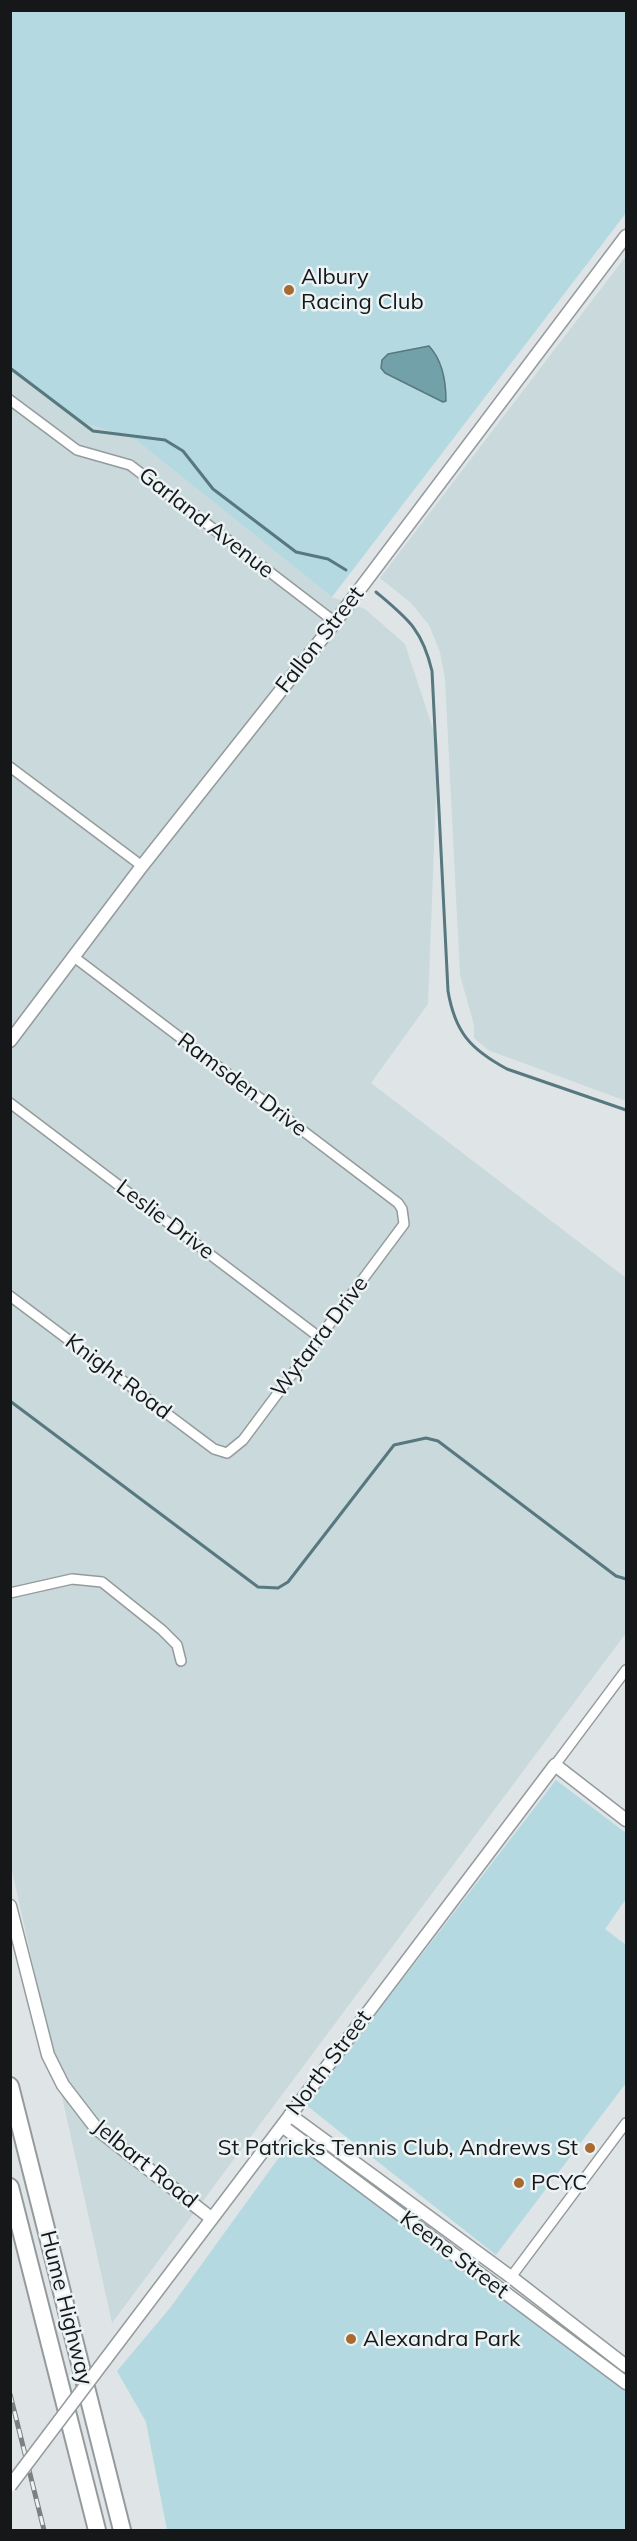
<!DOCTYPE html>
<html>
<head>
<meta charset="utf-8">
<style>
  body { margin:0 }
  #map { position:relative; width:637px; height:2541px; overflow:hidden; background:#dfe5e7; font-family:Mulish,sans-serif }
  canvas { display:block }
  .frame { position:absolute; inset:0; border:12px solid #151718; pointer-events:none }
</style>
</head>
<body>
<div id="map">
<canvas width="637" height="2541"></canvas>
<div class="frame"></div>
</div>
<script>
const context = document.querySelector('canvas').getContext('2d');
context.lineJoin = 'round';
function paint(path, color) {
  context.fillStyle = color;
  context.fill(path, 'evenodd');
}
function trace(path, color, width, dash) {
  context.strokeStyle = color;
  context.lineWidth = width;
  context.lineCap = dash ? 'butt' : 'round';
  context.setLineDash(dash || []);
  context.stroke(path);
}
function write(font, color, halo, rows, align = 'center') {
  context.font = font + ' Mulish,sans-serif';
  context.lineWidth = 5;
  context.setLineDash([]);
  context.textBaseline = 'middle';
  context.strokeStyle = halo;
  context.fillStyle = color;
  for (const [text, x, y, turn = 0] of rows) {
    context.save();
    context.translate(x, y);
    context.rotate((+turn || 0) * Math.PI / 180);
    context.textAlign = isNaN(turn) ? turn : align;
    if (halo) context.strokeText(text, 0, 0);
    context.fillText(text, 0, 0);
    context.restore();
  }
}
paint(new Path2D(`
  M 626,256 L 626,1101 L 488,1050 L 474,1038 L 474,1025 L 460,975 L 445,679 L 440,652 L 429,625 L 411,603 L 380,578 Z
  M 10,367 L 79,421 L 136,440 L 332,597 L 365,609 L 405,644 L 438,744 L 428,1004 L 371,1083 L 626,1278 L 626,1633 L 112,2323 L 10,1861 Z`), '#c9d9dc');
paint(new Path2D(`
  M 10,11 L 626,11 L 626,213 L 332,597 L 136,440 L 79,421 L 11,367 Z
  M 556,1780 L 626,1833 L 626,1899 L 605,1929 L 626,1945 L 626,2083 L 496,2255 L 306,2105 Z
  M 293,2138 L 626,2390 L 626,2530 L 167,2530 L 146,2422 L 117,2371 L 170,2308 Z`), '#b4d9e0');
const water = new Path2D(`
  M 429,346 C 443,361 446,381 446,401 L 443,402 L 385,373 L 381,368 L 382,360 L 388,354 Z`);
paint(water, '#72a1a9');
trace(water, '#56787e', 1.5);
trace(new Path2D(`
  M 10,368 L 93,431 L 165,440 L 183,451 L 213,489 L 296,552 L 328,559 L 346,570
  M 376,592 C 408,619 422,629 432,671 L 448,991 C 455,1032 470,1049 507,1069 L 626,1110
  M 10,1401 L 258,1587 L 278,1588 L 288,1582 L 394,1445 L 426,1438 L 438,1441 L 616,1576 L 626,1579`), '#56787e', 3);
const minor = new Path2D(`
  M 10,400 L 77,450 L 130,465 L 335,622
  M 10,767 L 142,866
  M 10,1103 L 319,1337
  M 10,1296 L 214,1449 L 227,1453 L 243,1440 L 404,1224 L 402,1209 L 398,1203 L 74,957
  M 10,1593 L 72,1579 L 102,1582 L 162,1630 L 177,1645 L 181,1661
  M 555,1765 L 626,1670
  M 511,2277 L 626,2123`);
const tertiary = new Path2D(`
  M 10,1041 L 142,866 L 335,622 L 626,236
  M 10,1906 L 48,2055 L 63,2085 L 96,2128 L 211,2218
  M 290,2115 L 511,2277 L 626,2366
  M 282,2126 L 626,2383
  M 105,2360 L 555,1765 L 626,1820`);
const motorway = new Path2D(`
  M 10,2086 L 122,2530
  M 10,2187 L 97,2530`);
trace(minor, '#959b9d', 12);
trace(tertiary, '#959b9d', 15);
trace(motorway, '#959b9d', 20);
trace(minor, '#fff', 9);
trace(tertiary, '#fff', 12);
trace(motorway, '#fff', 16);
const rail = new Path2D(`
  M 10,2394 L 44,2530`);
trace(rail, '#7c8082', 5);
trace(rail, '#ecf3f4', 3, [9]);
const tertiaryBridge = new Path2D(`
  M 10,2486 L 105,2360`);
trace(tertiaryBridge, '#959b9d', 15, []);
trace(tertiaryBridge, '#fff', 12);
for (const [x, y, r, color] of [
  [289,290,6,"#a96a31"],
  [590,2148,6,"#a96a31"],
  [519,2183,6,"#a96a31"],
  [351,2339,6,"#a96a31"]
]) {
  const dot = new Path2D();
  dot.arc(x, y, r, 0, 2 * Math.PI);
  context.fillStyle = color;
  context.fill(dot);
  trace(dot, '#ecf3f4', 2);
}
write('22px', '#151718', '#ecf3f4', [
  ["Albury",301,277],
  ["Racing Club",301,302],
  ["St Patricks Tennis Club, Andrews St",578,2148,"right"],
  ["PCYC",531,2183],
  ["Alexandra Park",363,2339]
], 'left');
write('22px', '#151718', '#ecf3f4', [
  ["Garland Avenue",206,523,38],
  ["Fallon Street",320,640,-52],
  ["Ramsden Drive",242,1085,37],
  ["Leslie Drive",165,1220,37],
  ["Wytarra Drive",320,1337,-53],
  ["Knight Road",118,1377,37],
  ["North Street",329,2063,-53],
  ["Jelbart Road",145,2164,39],
  ["Keene Street",454,2255,37],
  ["Hume Highway",66,2308,76]
]);
</script>
</body>
</html>
